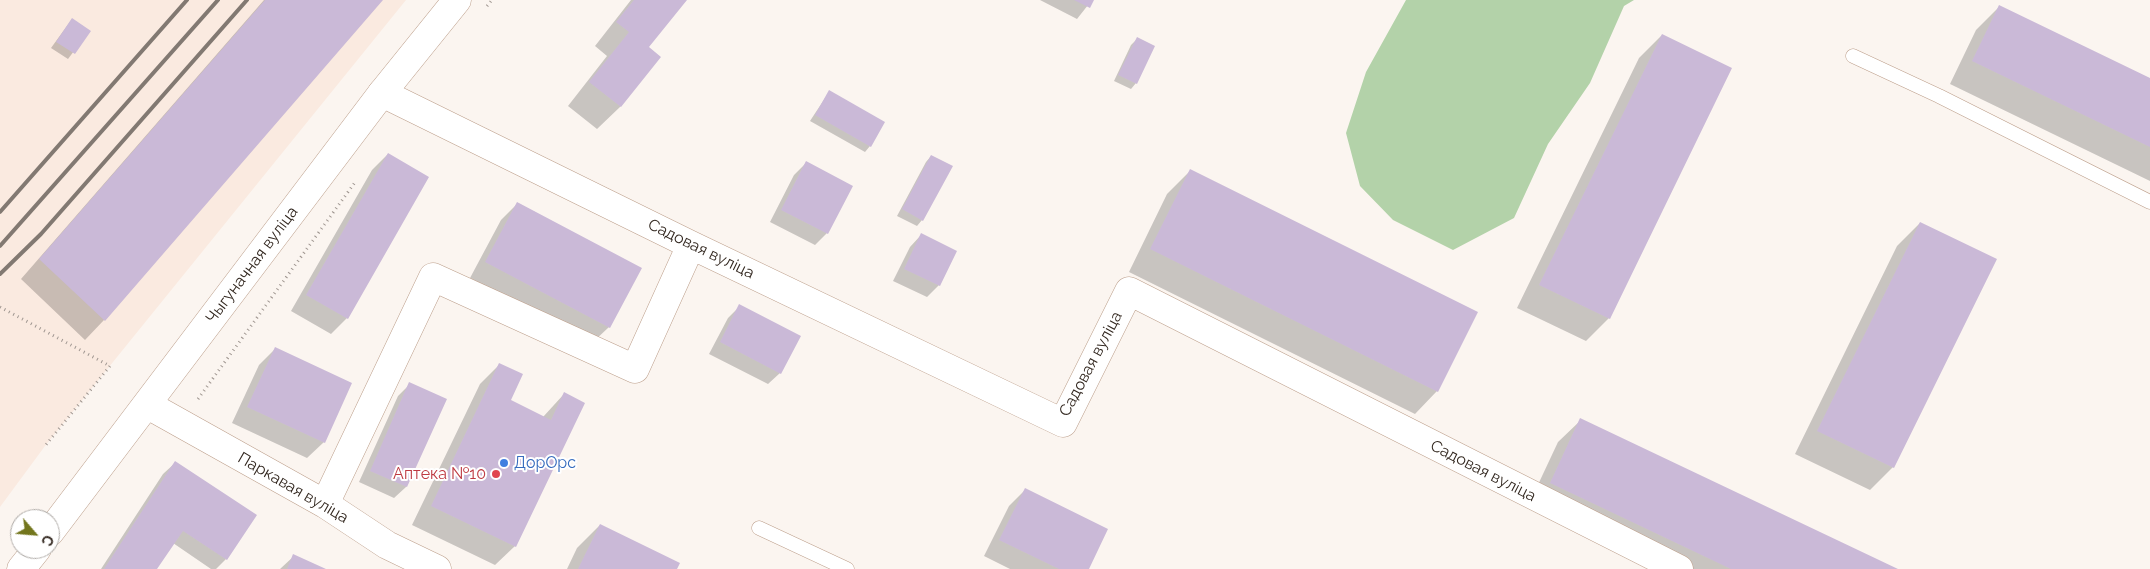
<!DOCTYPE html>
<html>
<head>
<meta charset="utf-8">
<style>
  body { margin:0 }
  #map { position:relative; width:2150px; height:569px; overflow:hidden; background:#fbf5f0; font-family:Raleway,sans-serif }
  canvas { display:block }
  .north { position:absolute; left:10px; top:509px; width:50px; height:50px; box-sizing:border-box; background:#fff; border:1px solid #ada9a5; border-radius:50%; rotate:117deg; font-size:14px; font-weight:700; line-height:20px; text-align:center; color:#32271f }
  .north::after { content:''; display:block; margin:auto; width:18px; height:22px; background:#73761d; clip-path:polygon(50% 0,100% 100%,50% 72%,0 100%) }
</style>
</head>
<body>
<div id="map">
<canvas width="2150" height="569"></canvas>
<div class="north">С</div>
</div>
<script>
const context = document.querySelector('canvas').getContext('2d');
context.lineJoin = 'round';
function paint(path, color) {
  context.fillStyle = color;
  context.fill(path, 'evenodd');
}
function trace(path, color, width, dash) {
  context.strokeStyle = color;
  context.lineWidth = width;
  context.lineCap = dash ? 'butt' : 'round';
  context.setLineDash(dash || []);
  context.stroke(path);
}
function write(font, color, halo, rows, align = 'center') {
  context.font = font + ' Raleway,sans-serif';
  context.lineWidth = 4;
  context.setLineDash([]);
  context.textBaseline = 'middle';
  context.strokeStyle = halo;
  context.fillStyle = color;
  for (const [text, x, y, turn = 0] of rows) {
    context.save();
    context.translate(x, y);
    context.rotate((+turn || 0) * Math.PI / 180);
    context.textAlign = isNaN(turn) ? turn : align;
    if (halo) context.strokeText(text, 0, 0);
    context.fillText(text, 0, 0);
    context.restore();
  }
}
paint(new Path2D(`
  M 0,0 L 406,0 L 45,446 L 0,507 Z`), '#faeae0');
paint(new Path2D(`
  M 1406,0 L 1634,0 L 1624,6 L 1590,83 L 1548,144 L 1514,218 L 1453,250 L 1393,220 L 1360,186 L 1346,133 L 1366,72 Z`), '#b3d2a9');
paint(new Path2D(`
  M 264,0 L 381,0 L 104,320 L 85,340 L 21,279 Z
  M 631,0 L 685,0 L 647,47 L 659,57 L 620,107 L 597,129 L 568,106 L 607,56 L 595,46 Z
  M 1040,0 L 1092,0 L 1077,19 Z
  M 1999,7 L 2150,80 L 2150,181 L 1950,84 L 1976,30 Z
  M 72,19 L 89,31 L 68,59 L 51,48 Z
  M 1662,35 L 1609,318 L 1586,341 L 1517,308 L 1639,58 Z
  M 1137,39 L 1136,83 L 1131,89 L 1114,81 L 1131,45 Z
  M 829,92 L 870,146 L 865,152 L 810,121 Z
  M 388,154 L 347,318 L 331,334 L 291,311 L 372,170 Z
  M 931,156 L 922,220 L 917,226 L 897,216 L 926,162 Z
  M 806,163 L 827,233 L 815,245 L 770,222 L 794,175 Z
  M 1190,171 L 1437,391 L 1415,414 L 1129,272 L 1167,194 Z
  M 518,203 L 640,269 L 609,327 L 592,343 L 470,278 L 501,220 Z
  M 1920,223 L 1995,260 L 1893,467 L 1870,490 L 1795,454 L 1897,246 Z
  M 921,235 L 955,252 L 939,285 L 927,297 L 893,281 L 910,247 Z
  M 740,306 L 780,373 L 768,384 L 709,354 L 728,318 Z
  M 275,349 L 324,442 L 307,458 L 232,423 L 259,365 Z
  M 500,364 L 509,401 L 543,417 L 564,394 L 515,546 L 495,565 L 412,525 L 480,384 Z
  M 410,384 L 445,400 L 406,487 L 394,498 L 359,482 L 398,396 Z
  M 1581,420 L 1895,569 L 1661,569 L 1528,506 L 1558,442 Z
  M 175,463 L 255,515 L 226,559 L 216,569 L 211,569 L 173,543 L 156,569 L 101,569 L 163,474 Z
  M 1025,490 L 1088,569 L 1010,569 L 984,556 L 1009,506 Z
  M 600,525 L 676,569 L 567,569 L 577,548 Z
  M 294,556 L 323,569 L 280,569 Z`), '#0003');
paint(new Path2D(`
  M 265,0 L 383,0 L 105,321 L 39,259 Z
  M 634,0 L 687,0 L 649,47 L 661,57 L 621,107 L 589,82 L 629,32 L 616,22 Z
  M 1074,0 L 1094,0 L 1090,8 Z
  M 1999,5 L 2150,78 L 2150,147 L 1972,61 Z
  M 72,18 L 91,31 L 75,54 L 56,42 Z
  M 1662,34 L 1732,68 L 1610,319 L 1539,285 Z
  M 1137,37 L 1155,46 L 1137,84 L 1118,75 Z
  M 829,90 L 885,122 L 871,147 L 815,115 Z
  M 388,153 L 429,177 L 348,319 L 306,295 Z
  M 931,155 L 953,166 L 923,221 L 902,209 Z
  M 806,161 L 853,186 L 828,234 L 781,210 Z
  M 1190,169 L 1478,312 L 1438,392 L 1150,249 Z
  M 517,202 L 642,268 L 610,328 L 485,262 Z
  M 1920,222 L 1997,259 L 1894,468 L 1817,431 Z
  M 921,233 L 957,251 L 940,286 L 904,269 Z
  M 739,304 L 801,336 L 781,374 L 720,342 Z
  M 275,347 L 352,383 L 325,443 L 247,407 Z
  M 499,363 L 523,374 L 511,400 L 551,420 L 564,392 L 585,403 L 516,547 L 431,506 Z
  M 409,382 L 447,399 L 407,487 L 370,471 Z
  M 1580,418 L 1898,569 L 1731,569 L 1550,483 Z
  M 175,461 L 257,515 L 227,560 L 183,531 L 157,569 L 104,569 Z
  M 1025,488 L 1108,529 L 1089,569 L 1059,569 L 999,540 Z
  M 600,524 L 680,563 L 677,569 L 578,569 Z
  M 293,554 L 326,569 L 287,569 Z`), '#cab9d7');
const lane = new Path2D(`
  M 1853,56 L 1939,96 L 2150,202
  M 759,528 L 847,569`);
const street = new Path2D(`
  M 382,93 L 691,245 L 1063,423 L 1129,291 L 1679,569
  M 148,405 L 325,504 L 387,545 L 437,569
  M 325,504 L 433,277 L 635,369 L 691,245`);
const secondary = new Path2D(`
  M 50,532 L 382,93 L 457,0
  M 21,569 L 37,549`);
trace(lane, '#bc9e8a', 15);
trace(street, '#bc9e8a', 29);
trace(secondary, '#bc9e8a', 29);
trace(new Path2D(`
  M 487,6 L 492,0
  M 0,307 L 110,366 L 45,446
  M 198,399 L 356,181`), '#9f9690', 3, [1, 4]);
trace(lane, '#fff', 14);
trace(street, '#fff', 28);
trace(secondary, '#fff', 28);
trace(new Path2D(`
  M 0,212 L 187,0
  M 0,246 L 218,0
  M 0,274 L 41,234 L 247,0`), '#827972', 4);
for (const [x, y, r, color] of [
  [504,463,5,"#3f7fe0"],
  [496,474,5,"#e0444e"]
]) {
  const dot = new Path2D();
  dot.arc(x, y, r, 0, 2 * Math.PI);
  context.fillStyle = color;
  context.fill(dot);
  trace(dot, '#fff', 2);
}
write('16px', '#32271f', '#fff', [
  ["Садовая вуліца",701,249,26],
  ["Чыгуначная вуліца",252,265,-53],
  ["Садовая вуліца",1091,364,-62],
  ["Садовая вуліца",1483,471,27],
  ["Паркавая вуліца",293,488,30]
]);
write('16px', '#366cbe', '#fff', [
  ["ДорОрс",514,463]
], 'left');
write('16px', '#be3a42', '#fff', [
  ["Аптека №10",486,474]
], 'right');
</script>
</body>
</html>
